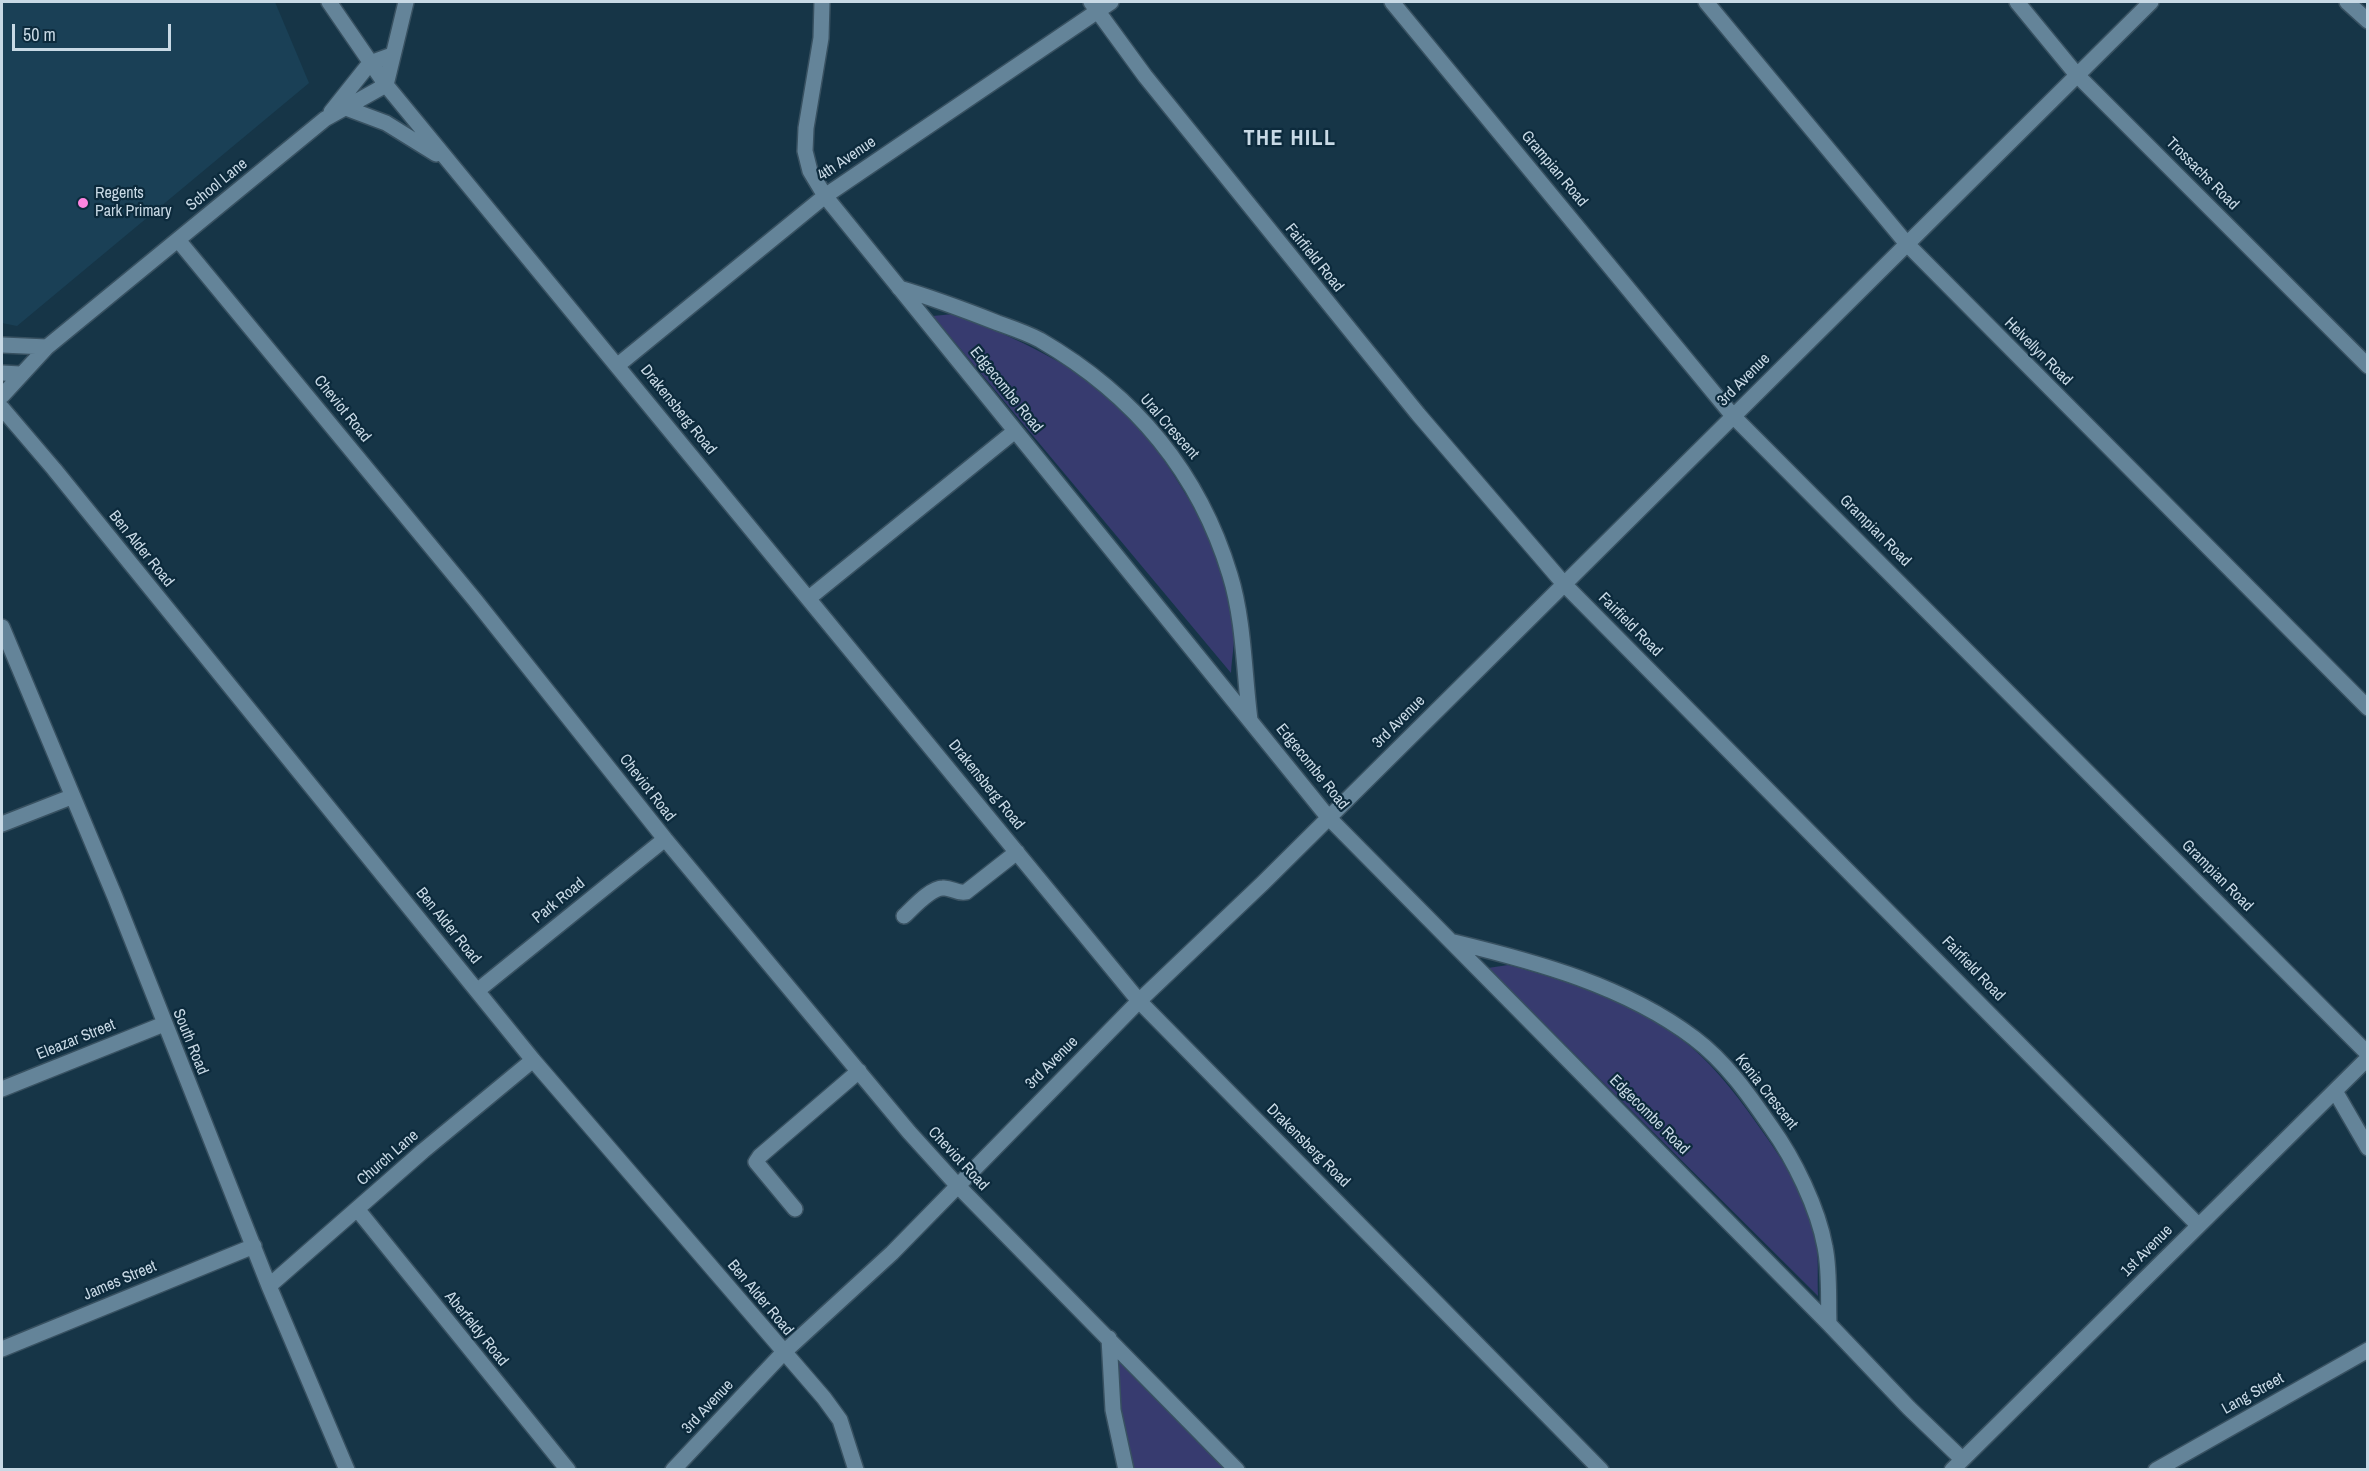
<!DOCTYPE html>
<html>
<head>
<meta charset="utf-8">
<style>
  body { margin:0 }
  #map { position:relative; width:2369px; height:1471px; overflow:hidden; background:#163547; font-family:"Archivo Narrow",sans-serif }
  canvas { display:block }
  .frame { position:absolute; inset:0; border:3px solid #c8d9e5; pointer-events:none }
  .scale { position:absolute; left:12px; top:24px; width:159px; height:27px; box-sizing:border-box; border:3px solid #c8d9e5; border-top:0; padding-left:8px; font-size:18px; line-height:21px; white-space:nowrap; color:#c8d9e5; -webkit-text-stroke:4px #0c2a3c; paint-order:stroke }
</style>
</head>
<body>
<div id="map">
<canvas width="2369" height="1471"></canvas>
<div class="frame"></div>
<div class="scale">50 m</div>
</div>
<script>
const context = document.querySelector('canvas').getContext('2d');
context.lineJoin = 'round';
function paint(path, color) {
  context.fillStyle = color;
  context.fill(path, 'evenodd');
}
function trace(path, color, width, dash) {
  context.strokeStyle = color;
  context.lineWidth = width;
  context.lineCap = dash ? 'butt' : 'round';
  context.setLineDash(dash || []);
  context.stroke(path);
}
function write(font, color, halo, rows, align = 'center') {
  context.font = font + ' "Archivo Narrow",sans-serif';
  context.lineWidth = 4.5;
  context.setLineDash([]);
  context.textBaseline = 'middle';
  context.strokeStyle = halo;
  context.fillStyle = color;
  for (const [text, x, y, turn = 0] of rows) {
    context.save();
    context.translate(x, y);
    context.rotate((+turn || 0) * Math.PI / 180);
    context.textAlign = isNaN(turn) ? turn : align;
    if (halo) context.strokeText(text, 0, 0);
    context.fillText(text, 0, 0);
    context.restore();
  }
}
paint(new Path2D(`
  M 2,2 L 275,2 L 309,83 L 17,326 L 2,323 Z`), '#1a4056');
paint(new Path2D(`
  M 953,314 C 1015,337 1080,366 1127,414 C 1153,440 1172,472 1191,503 C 1211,539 1229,577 1234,618 C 1236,636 1232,655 1231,673 L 933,316 Z
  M 1508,965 C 1569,981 1642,1006 1691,1047 C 1719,1071 1741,1101 1762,1131 C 1786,1164 1807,1200 1816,1241 C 1819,1258 1817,1278 1818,1296 L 1488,968 Z
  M 1117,1360 L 1225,1469 L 1126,1469 Z`), '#373b6f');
const minor = new Path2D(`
  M 329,2 L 386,85 L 1139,1001 L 1601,1470
  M 822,2 L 821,38 L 806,128 L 805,151 L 810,171 L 825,196 L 1328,817 L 1829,1324 L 1909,1408 L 1962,1459
  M 1091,2 L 1145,76 L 1418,414 L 1564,584 L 2198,1225
  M 1392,2 L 1733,416 L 2368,1054
  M 1706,2 L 1907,244 L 2368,708
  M 2017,2 L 2077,75 L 2368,366
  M 2347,2 L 2368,21
  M 386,85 L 406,2
  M 346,108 L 386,123 L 436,154
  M 331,112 L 370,63 L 392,55
  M 178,240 L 475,600 L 665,839 L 909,1132 L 957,1185 L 1237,1470
  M 899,288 C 933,298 965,310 998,323 C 1012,328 1027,333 1040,340 C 1133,394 1199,472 1230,575 C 1244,620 1244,673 1250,720
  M 2,345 L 47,347
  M 618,365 L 825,196 L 1111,2
  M 2,373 L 20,374
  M 2,396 L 47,347 L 325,119 L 386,85
  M 2,408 L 54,469 L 533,1060 L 824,1398 L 840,1420 L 856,1470
  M 809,598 L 1015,431
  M 2,627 L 115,897 L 269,1286 L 347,1470
  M 2,824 L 71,797
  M 904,916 C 913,908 930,888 943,888 C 951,887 957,894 966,892 L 1017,852
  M 1454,942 C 1537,962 1625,986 1694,1038 C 1726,1062 1749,1095 1771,1127 C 1794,1159 1818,1208 1825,1247 C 1830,1271 1828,1299 1829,1324
  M 477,991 L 665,839
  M 2,1089 L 164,1024
  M 2335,1091 L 2368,1148
  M 357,1209 L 568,1470
  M 795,1209 L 756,1162 L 760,1156 L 859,1071
  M 269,1286 L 423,1151 L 533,1060
  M 1109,1338 L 1113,1410 L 1126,1470
  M 2,1349 L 254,1246
  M 673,1470 L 783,1353 L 892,1253 L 1139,1001 L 1263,883 L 2151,2
  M 1952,1470 L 2368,1058
  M 2156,1470 L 2368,1350`);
trace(minor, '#385161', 18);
trace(minor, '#648499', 15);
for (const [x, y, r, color] of [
  [83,203,6,"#fe85e0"]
]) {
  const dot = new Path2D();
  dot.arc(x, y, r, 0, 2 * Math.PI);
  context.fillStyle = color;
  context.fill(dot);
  trace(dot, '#0c2a3c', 2);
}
write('16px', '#c8d9e5', '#0c2a3c', [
  ["4th Avenue",847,159,-34],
  ["Grampian Road",1554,169,50],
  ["Trossachs Road",2202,174,45],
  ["School Lane",217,185,-39],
  ["Fairfield Road",1314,258,51],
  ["Helvellyn Road",2038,352,45],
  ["3rd Avenue",1744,380,-45],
  ["Edgecombe Road",1006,390,51],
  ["Cheviot Road",342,409,51],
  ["Drakensberg Road",678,410,51],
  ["Ural Crescent",1169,427,49],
  ["Grampian Road",1875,531,45],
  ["Ben Alder Road",141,549,51],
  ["Fairfield Road",1630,625,45],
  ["3rd Avenue",1399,722,-45],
  ["Edgecombe Road",1312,767,51],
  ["Drakensberg Road",986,785,51],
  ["Cheviot Road",647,788,52],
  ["Grampian Road",2217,876,45],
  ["Park Road",559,901,-39],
  ["Ben Alder Road",448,926,51],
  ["Fairfield Road",1973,969,46],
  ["Eleazar Street",76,1040,-22],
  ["South Road",190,1042,68],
  ["3rd Avenue",1052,1063,-45],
  ["Kenia Crescent",1766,1092,52],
  ["Edgecombe Road",1649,1115,45],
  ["Drakensberg Road",1308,1146,45],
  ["Church Lane",388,1158,-41],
  ["Cheviot Road",958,1159,47],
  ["1st Avenue",2147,1251,-45],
  ["James Street",120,1281,-23],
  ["Ben Alder Road",760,1298,50],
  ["Aberfeldy Road",476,1329,51],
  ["Lang Street",2253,1394,-29],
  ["3rd Avenue",708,1407,-47]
]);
write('16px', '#c8d9e5', '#0c2a3c', [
  ["Regents",95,194],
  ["Park Primary",95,212]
], 'left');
context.letterSpacing = '1.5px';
write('bold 22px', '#c8d9e5', '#0c2a3c', [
  ["THE HILL",1290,139]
]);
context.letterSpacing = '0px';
</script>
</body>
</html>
